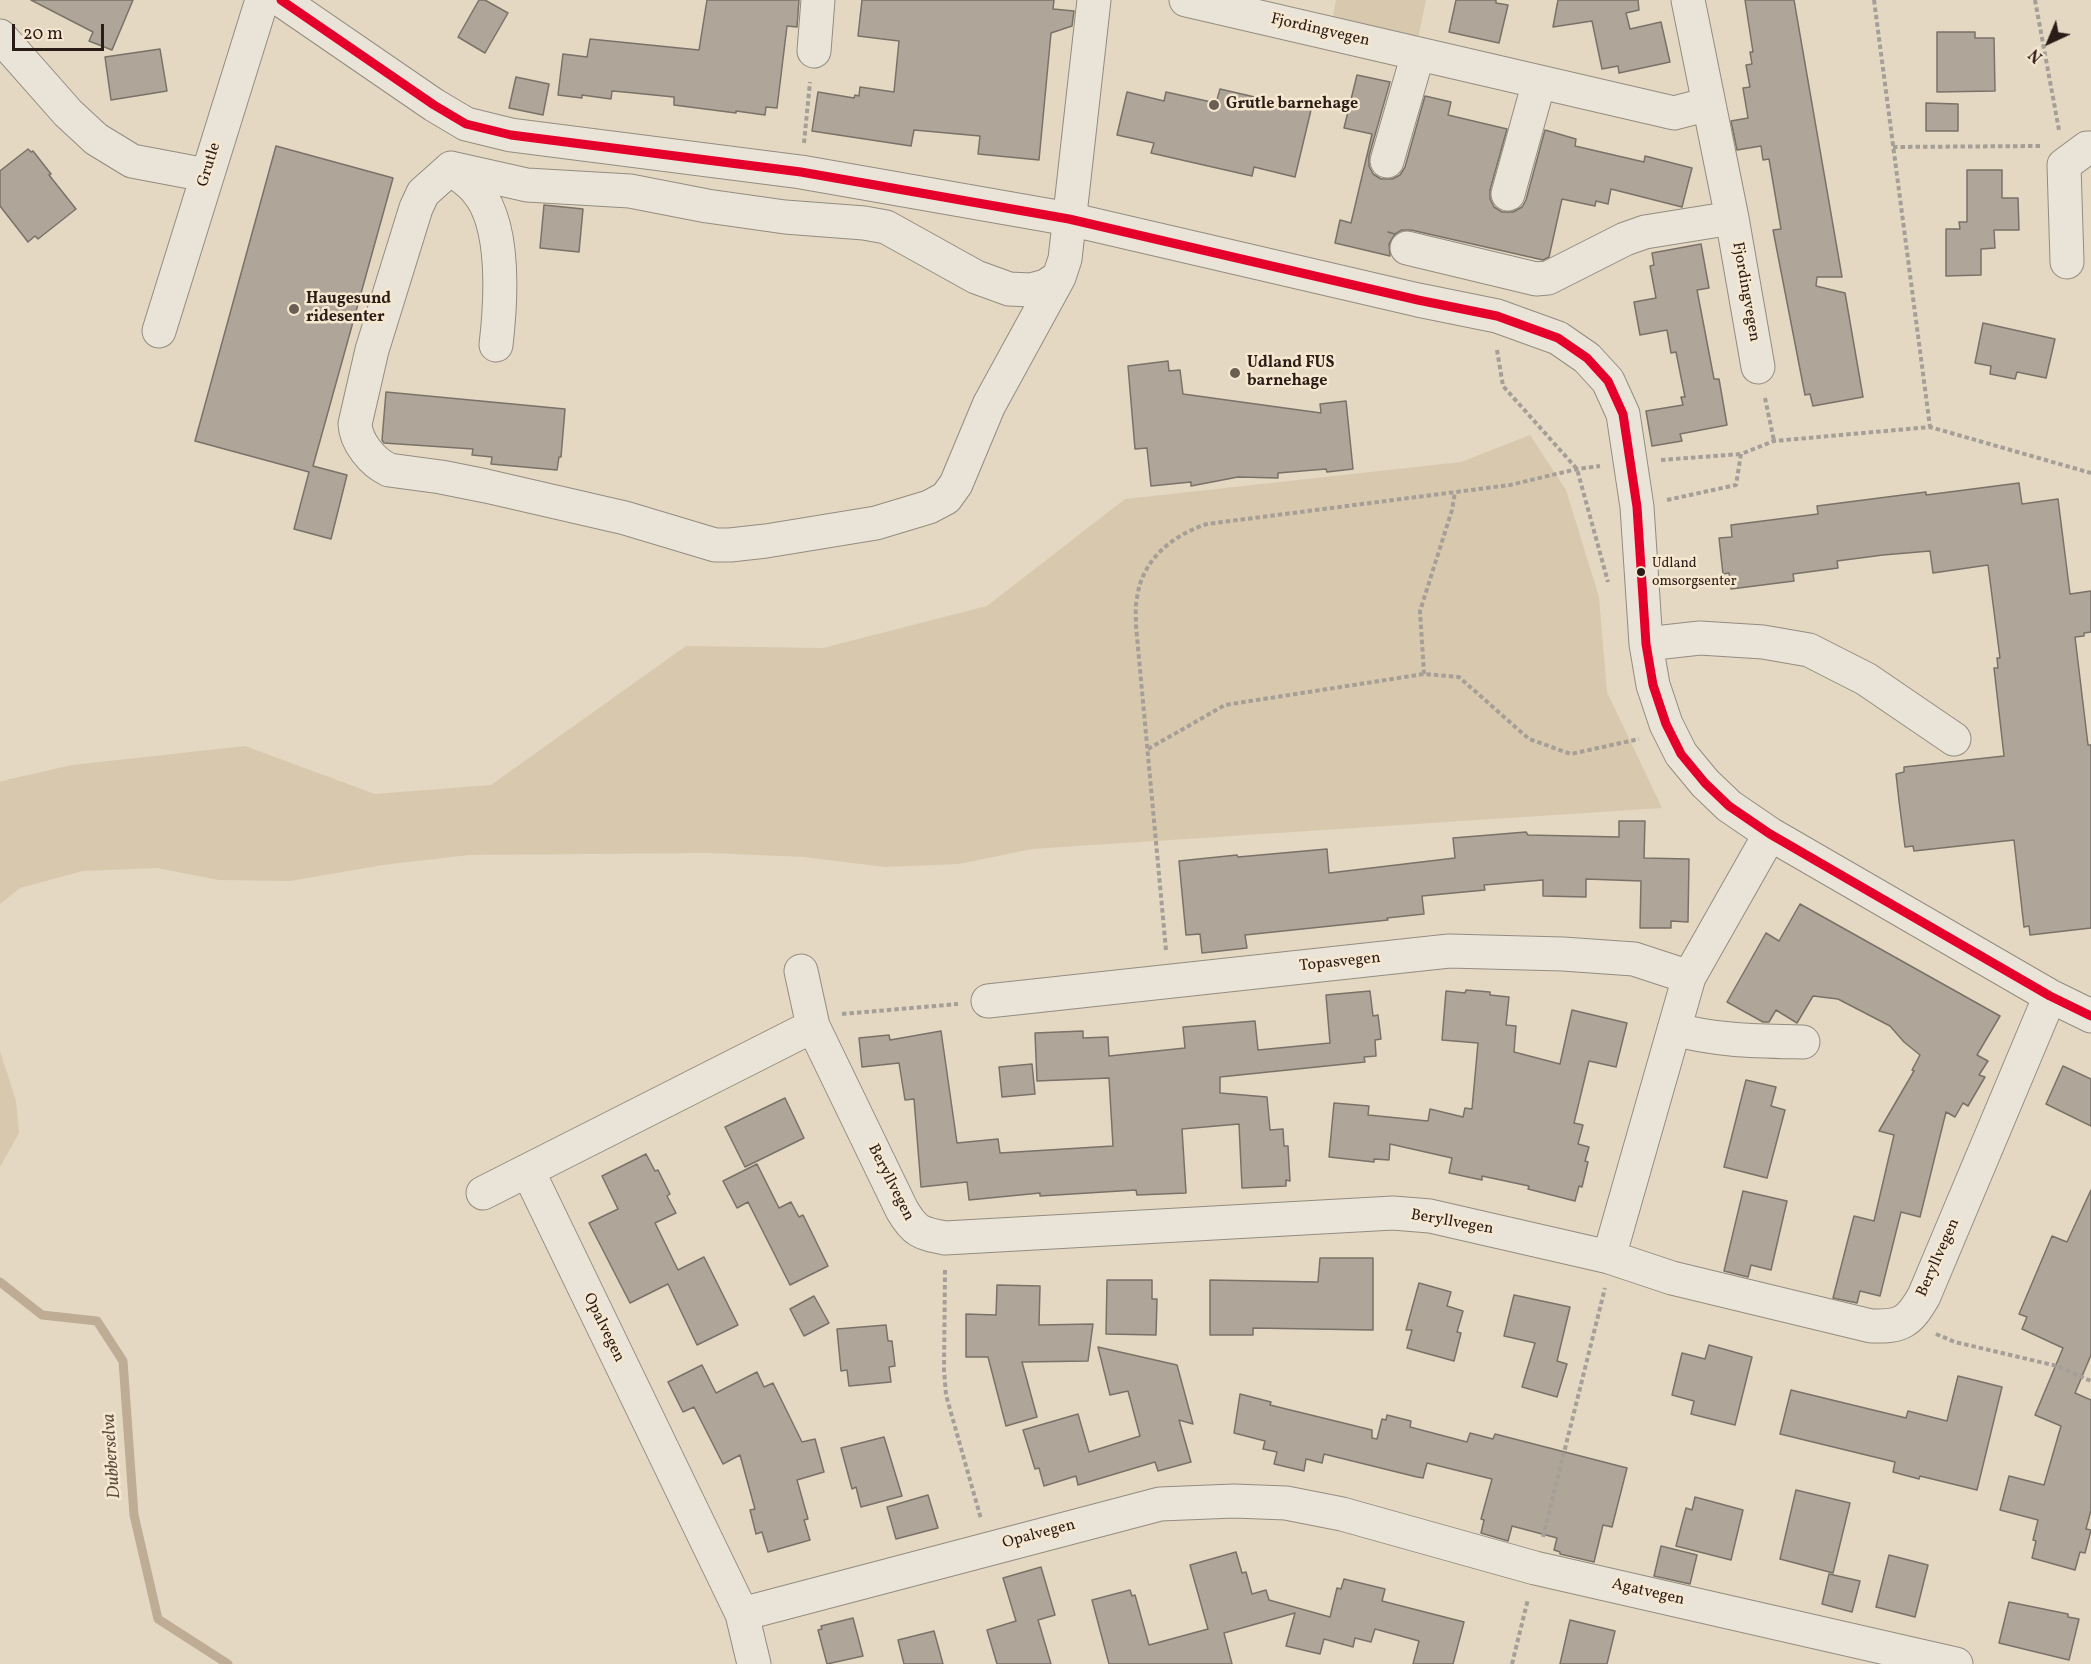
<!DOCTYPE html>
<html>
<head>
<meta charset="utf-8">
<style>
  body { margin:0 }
  #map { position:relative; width:2091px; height:1664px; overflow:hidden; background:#e4d8c3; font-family:Vollkorn,serif }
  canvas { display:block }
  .north { position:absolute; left:2019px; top:12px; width:60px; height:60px; -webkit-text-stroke:4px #f6e8d0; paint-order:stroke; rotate:224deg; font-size:16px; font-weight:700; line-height:24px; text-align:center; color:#2a1c17 }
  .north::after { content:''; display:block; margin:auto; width:21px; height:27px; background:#2a1c17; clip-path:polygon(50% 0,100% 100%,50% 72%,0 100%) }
  .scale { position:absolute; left:12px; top:24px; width:92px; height:27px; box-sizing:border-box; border:3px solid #2a1c17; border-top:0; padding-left:8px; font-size:18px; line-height:21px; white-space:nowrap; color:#2a1c17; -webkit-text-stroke:4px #f6e8d0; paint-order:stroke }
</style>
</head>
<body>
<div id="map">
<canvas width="2091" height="1664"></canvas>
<div class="north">N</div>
<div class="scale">20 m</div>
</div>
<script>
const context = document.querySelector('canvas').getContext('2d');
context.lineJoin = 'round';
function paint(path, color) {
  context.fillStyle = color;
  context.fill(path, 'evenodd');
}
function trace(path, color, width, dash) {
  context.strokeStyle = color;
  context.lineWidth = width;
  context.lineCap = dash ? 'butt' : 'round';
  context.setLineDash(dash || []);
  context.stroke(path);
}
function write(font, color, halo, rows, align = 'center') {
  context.font = font + ' Vollkorn,serif';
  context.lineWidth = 5;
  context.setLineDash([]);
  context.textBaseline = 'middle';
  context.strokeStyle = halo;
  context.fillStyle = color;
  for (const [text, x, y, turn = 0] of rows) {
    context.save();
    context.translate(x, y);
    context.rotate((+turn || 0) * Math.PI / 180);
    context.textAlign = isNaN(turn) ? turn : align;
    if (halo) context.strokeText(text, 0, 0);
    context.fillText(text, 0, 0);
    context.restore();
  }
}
paint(new Path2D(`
  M 1336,0 L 1426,0 L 1417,44 L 1332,23 Z
  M 1530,435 L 1566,490 L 1599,597 L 1607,692 L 1662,808 L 1032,849 L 959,864 L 885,867 L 804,857 L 710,853 L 469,855 L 383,865 L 290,881 L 219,880 L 157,868 L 83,871 L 20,888 L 0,904 L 0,782 L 6,780 L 72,765 L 245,746 L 375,794 L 491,785 L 686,646 L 823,648 L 987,606 L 1125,499 L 1461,462 Z
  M 0,1051 L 16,1101 L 19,1133 L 0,1167 Z`), '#d8c8ad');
trace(new Path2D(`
  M 0,1282 L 42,1315 L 97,1321 L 123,1361 L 134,1515 L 158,1619 L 228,1664`), '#bead94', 9);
const building = new Path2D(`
  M 31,0 L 133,0 L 112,50 L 89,41 L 93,32 Z
  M 479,0 L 485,0 L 508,13 L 485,53 L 458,37 Z
  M 707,0 L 799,0 L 797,27 L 787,26 L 777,108 L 766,107 L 765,115 L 736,111 L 736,113 L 674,105 L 674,97 L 624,92 L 612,91 L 611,99 L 582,95 L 582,98 L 558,95 L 563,54 L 587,57 L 590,39 L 699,50 Z
  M 862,0 L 1054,0 L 1053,9 L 1074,11 L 1072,26 L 1051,33 L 1039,160 L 978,154 L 980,136 L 914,130 L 911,146 L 812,131 L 818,92 L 854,98 L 855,95 L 859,96 L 860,87 L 894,92 L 899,41 L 858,36 Z
  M 1456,0 L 1496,0 L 1496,3 L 1508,5 L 1499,43 L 1449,32 Z
  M 1558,0 L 1638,0 L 1639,10 L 1626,13 L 1630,29 L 1661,22 L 1670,62 L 1619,73 L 1618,66 L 1602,69 L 1592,21 L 1553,27 Z
  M 1745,0 L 1794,0 L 1842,277 L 1817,277 L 1816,286 L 1845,293 L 1863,397 L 1813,406 L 1810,394 L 1805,395 L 1773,230 L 1781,229 L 1769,159 L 1763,160 L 1761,146 L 1737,150 L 1731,121 L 1748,118 L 1743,88 L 1750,87 L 1746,65 L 1752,64 L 1750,52 L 1753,52 Z
  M 1937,32 L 1975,32 L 1975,38 L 1994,38 L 1995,91 L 1937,92 Z
  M 160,49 L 167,91 L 111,100 L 105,57 Z
  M 1357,75 L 1390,82 L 1369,156 L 1369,166 L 1373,174 L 1381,179 L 1392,179 L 1400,175 L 1405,167 L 1425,96 L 1451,102 L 1448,115 L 1507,129 L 1490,190 L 1490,199 L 1494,207 L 1502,212 L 1513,212 L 1522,207 L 1526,200 L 1545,130 L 1576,139 L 1575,146 L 1644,162 L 1645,156 L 1692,168 L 1682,207 L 1611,189 L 1608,204 L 1596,201 L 1595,206 L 1562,199 L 1549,257 L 1543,260 L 1411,230 L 1402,230 L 1395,234 L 1388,232 L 1395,234 L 1389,244 L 1390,256 L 1335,243 L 1340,220 L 1351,223 L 1372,134 L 1344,128 Z
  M 516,77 L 549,84 L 543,115 L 509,108 Z
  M 1220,89 L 1311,110 L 1295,177 L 1254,167 L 1252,176 L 1151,153 L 1154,143 L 1117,135 L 1127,92 L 1164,101 L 1166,92 L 1216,103 Z
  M 1926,103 L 1958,104 L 1958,131 L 1926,131 Z
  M 276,146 L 393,178 L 313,466 L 347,475 L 331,539 L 294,529 L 309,472 L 195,441 Z
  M 28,149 L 31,152 L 33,151 L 51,174 L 49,175 L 76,209 L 38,239 L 35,236 L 28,242 L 0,206 L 0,171 Z
  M 1967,170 L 2002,170 L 2002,198 L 2018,198 L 2019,230 L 1994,230 L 1995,248 L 1981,249 L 1981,275 L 1946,276 L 1946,229 L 1960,229 L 1959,222 L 1967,222 Z
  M 544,205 L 583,209 L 579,252 L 540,248 Z
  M 1701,244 L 1709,288 L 1697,290 L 1714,379 L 1719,379 L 1727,425 L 1680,434 L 1682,441 L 1652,446 L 1646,411 L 1683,405 L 1681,397 L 1685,397 L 1676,352 L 1671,353 L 1667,330 L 1640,335 L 1634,302 L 1656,298 L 1650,266 L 1654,265 L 1652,253 Z
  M 1983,323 L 2055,339 L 2046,378 L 2017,372 L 2015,379 L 1990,374 L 1991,366 L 1975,363 Z
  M 1168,361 L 1169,371 L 1180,370 L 1183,394 L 1321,413 L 1320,404 L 1346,401 L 1353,469 L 1327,472 L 1326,469 L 1278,473 L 1278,478 L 1238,477 L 1191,486 L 1191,482 L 1151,486 L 1147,448 L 1135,449 L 1128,366 Z
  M 386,392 L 565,409 L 561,457 L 559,457 L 557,470 L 491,464 L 492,457 L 472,455 L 473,449 L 384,443 L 382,440 Z
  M 2019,483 L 2022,504 L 2058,499 L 2070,594 L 2091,591 L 2091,632 L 2084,633 L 2084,636 L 2075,637 L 2088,745 L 2091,745 L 2091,928 L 2030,935 L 2029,926 L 2024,927 L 2014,840 L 1914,851 L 1913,846 L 1905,847 L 1899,801 L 1896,774 L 1904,772 L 1904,767 L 2004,756 L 1994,668 L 1998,668 L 1997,658 L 2000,658 L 1988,565 L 1933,573 L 1930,551 L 1883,555 L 1837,561 L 1838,568 L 1793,574 L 1794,581 L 1731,589 L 1729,573 L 1723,574 L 1719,538 L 1732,537 L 1731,525 L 1818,514 L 1817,506 L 1926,492 L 1926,495 Z
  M 1619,821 L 1645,821 L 1644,858 L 1689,859 L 1688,922 L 1671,921 L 1671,928 L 1640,928 L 1641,881 L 1586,879 L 1586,897 L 1543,896 L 1543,880 L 1484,885 L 1485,890 L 1422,896 L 1424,914 L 1387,918 L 1388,920 L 1245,935 L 1247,948 L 1202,953 L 1200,934 L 1186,935 L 1179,861 L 1237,855 L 1238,857 L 1327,849 L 1329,873 L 1455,858 L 1453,838 L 1526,832 L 1528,835 L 1619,837 Z
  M 1800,904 L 2000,1016 L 1977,1055 L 1988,1061 L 1979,1075 L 1985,1077 L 1968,1106 L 1963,1103 L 1955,1117 L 1946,1112 L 1920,1217 L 1901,1212 L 1880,1296 L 1860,1291 L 1857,1303 L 1833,1298 L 1854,1216 L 1874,1221 L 1894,1135 L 1879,1131 L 1914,1071 L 1912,1070 L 1920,1055 L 1904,1042 L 1890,1026 L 1838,999 L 1813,996 L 1797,1023 L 1776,1010 L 1769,1022 L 1763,1022 L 1727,1002 L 1766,933 L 1779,941 Z
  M 1466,990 L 1490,992 L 1490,995 L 1509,997 L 1506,1025 L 1516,1026 L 1514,1052 L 1560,1064 L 1572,1010 L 1627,1023 L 1616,1067 L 1589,1061 L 1574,1123 L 1583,1125 L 1578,1144 L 1589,1147 L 1585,1161 L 1588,1162 L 1582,1187 L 1579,1186 L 1575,1201 L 1528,1189 L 1529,1186 L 1482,1176 L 1482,1180 L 1449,1173 L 1452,1158 L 1390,1144 L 1389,1160 L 1374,1159 L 1374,1162 L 1329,1157 L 1334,1103 L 1369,1106 L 1368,1115 L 1428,1121 L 1430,1109 L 1463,1117 L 1465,1108 L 1472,1109 L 1478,1043 L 1442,1040 L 1446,991 L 1465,993 Z
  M 1370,991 L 1373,1016 L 1378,1015 L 1381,1039 L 1375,1040 L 1376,1056 L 1364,1057 L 1365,1062 L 1220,1077 L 1220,1093 L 1267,1097 L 1270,1130 L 1283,1129 L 1284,1146 L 1288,1146 L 1290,1181 L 1286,1180 L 1286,1186 L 1242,1188 L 1239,1124 L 1182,1129 L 1186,1193 L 1137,1195 L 1136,1190 L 1040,1196 L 1040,1193 L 969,1200 L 967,1182 L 921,1187 L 914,1099 L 905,1100 L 899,1063 L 862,1067 L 859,1038 L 889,1035 L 890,1040 L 941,1031 L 957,1143 L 998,1139 L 1000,1153 L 1113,1146 L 1109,1078 L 1037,1081 L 1035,1033 L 1083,1031 L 1083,1038 L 1108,1037 L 1109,1056 L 1185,1048 L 1183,1027 L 1255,1021 L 1258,1050 L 1330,1043 L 1326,995 Z
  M 1032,1064 L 1035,1094 L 1002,1097 L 999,1067 Z
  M 2063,1066 L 2091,1079 L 2091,1126 L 2046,1104 Z
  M 1746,1080 L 1776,1087 L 1771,1106 L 1785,1110 L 1767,1178 L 1724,1167 Z
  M 785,1098 L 804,1138 L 745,1167 L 725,1127 Z
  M 646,1154 L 655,1171 L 658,1170 L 670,1194 L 667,1196 L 676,1213 L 655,1223 L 678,1270 L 704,1257 L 738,1325 L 697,1345 L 668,1284 L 630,1303 L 589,1223 L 618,1209 L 602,1176 Z
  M 757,1164 L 779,1208 L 791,1202 L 799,1217 L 803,1215 L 828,1266 L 790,1285 L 748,1202 L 737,1208 L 723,1181 Z
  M 2091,1190 L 2091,1355 L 2075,1393 L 2091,1400 L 2091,1510 L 2086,1529 L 2091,1530 L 2085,1553 L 2080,1552 L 2075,1570 L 2032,1558 L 2036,1541 L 2033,1540 L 2038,1520 L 2000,1510 L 2009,1476 L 2044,1485 L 2061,1426 L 2035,1415 L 2063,1348 L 2022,1329 L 2027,1317 L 2019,1314 L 2052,1236 L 2067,1242 Z
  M 1743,1191 L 1787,1201 L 1771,1270 L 1751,1265 L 1748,1277 L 1724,1271 Z
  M 1320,1258 L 1373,1258 L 1373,1330 L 1253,1328 L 1253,1335 L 1210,1335 L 1210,1280 L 1318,1282 Z
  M 1107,1280 L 1152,1280 L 1152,1299 L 1157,1299 L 1156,1335 L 1106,1334 Z
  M 1419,1283 L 1451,1292 L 1447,1306 L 1463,1311 L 1457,1332 L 1461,1333 L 1454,1361 L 1407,1348 L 1412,1330 L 1406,1330 Z
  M 997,1285 L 1040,1286 L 1039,1325 L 1093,1324 L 1088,1361 L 1022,1362 L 1037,1417 L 1006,1426 L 988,1357 L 966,1357 L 966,1314 L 996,1315 Z
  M 1514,1295 L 1570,1307 L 1557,1361 L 1567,1364 L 1557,1397 L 1522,1387 L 1535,1343 L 1504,1336 Z
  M 814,1296 L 829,1323 L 804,1336 L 790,1309 Z
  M 886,1325 L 888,1341 L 892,1341 L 895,1366 L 889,1367 L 891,1382 L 849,1386 L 847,1370 L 841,1371 L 837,1329 Z
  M 1709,1345 L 1752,1357 L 1735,1425 L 1691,1414 L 1694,1401 L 1672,1395 L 1682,1353 L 1705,1359 Z
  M 1098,1347 L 1177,1365 L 1193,1424 L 1179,1420 L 1191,1462 L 1158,1471 L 1155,1462 L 1078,1485 L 1076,1476 L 1044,1486 L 1039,1468 L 1035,1469 L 1023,1430 L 1078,1414 L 1089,1452 L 1140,1436 L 1128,1391 L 1110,1395 Z
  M 702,1365 L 716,1393 L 757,1372 L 764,1387 L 773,1383 L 802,1442 L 815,1439 L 824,1472 L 797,1480 L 808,1519 L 804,1520 L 810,1540 L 768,1552 L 762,1532 L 756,1534 L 750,1510 L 755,1509 L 740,1455 L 723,1464 L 694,1407 L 683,1412 L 668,1382 Z
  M 1958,1376 L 2002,1387 L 1977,1490 L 1920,1476 L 1919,1479 L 1893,1472 L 1895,1462 L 1780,1434 L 1791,1390 L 1906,1418 L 1908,1411 L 1947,1421 Z
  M 1240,1394 L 1271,1402 L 1270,1405 L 1372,1430 L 1372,1438 L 1377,1439 L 1382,1419 L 1386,1420 L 1387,1415 L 1411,1421 L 1410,1427 L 1467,1442 L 1470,1433 L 1493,1439 L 1495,1434 L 1627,1468 L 1612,1527 L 1603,1525 L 1594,1562 L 1560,1554 L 1560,1552 L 1554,1550 L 1557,1538 L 1512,1526 L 1508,1541 L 1481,1533 L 1484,1520 L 1481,1519 L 1492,1479 L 1427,1463 L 1423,1478 L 1417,1477 L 1324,1454 L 1322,1463 L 1306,1459 L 1304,1471 L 1274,1464 L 1277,1452 L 1263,1449 L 1265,1441 L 1234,1433 Z
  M 884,1437 L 902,1496 L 861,1507 L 856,1487 L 852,1489 L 841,1448 Z
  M 1796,1490 L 1850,1503 L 1833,1573 L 1780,1559 Z
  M 928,1495 L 938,1528 L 896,1539 L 887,1507 Z
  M 1695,1497 L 1743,1510 L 1731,1560 L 1676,1546 L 1686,1508 L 1692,1510 Z
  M 1661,1546 L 1697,1555 L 1690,1584 L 1654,1576 Z
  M 1236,1552 L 1242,1573 L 1246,1572 L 1252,1594 L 1266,1590 L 1269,1600 L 1330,1617 L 1337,1588 L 1341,1589 L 1344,1579 L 1385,1589 L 1382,1601 L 1464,1622 L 1453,1664 L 1413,1664 L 1419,1641 L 1375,1629 L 1371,1642 L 1355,1638 L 1353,1647 L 1324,1639 L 1320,1654 L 1286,1646 L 1295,1613 L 1224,1633 L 1232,1664 L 1109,1664 L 1092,1600 L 1130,1590 L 1132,1596 L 1135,1595 L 1149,1645 L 1208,1629 L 1190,1565 Z
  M 1889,1555 L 1928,1565 L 1915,1617 L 1876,1607 Z
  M 1041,1567 L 1055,1615 L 1038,1620 L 1051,1664 L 997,1664 L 987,1630 L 1016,1621 L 1003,1578 Z
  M 1829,1574 L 1860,1581 L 1852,1612 L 1822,1604 Z
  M 2009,1602 L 2068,1614 L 2068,1617 L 2079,1619 L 2069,1660 L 1999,1643 Z
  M 853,1618 L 863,1656 L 827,1664 L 818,1630 L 822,1629 L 821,1626 Z
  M 1570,1620 L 1615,1631 L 1607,1664 L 1560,1664 Z
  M 934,1631 L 943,1664 L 904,1664 L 898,1640 Z`);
paint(building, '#afa699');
trace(building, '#7a7268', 1.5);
const minor = new Path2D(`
  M 281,0 L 434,105 L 466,124 L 511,135 L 801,172 L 1069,219 L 1418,300 L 1497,316 L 1558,338 L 1587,358 L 1608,381 L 1623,414 L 1637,507 L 1646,644 L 1653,685 L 1666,724 L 1681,754 L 1705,783 L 1729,806 L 1770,834 L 2050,996 L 2091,1016
  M 1186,0 L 1674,113 L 1709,104
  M 1688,0 L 1732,218 L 1758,367
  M 0,36 L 68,113 L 96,139 L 132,161 L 206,175
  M 814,51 L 818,0
  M 1387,161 L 1418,54
  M 451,168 L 423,193 L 416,208 L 372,350 L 355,424 C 356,442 372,462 389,470 L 441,477 L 486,486 L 625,518 L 715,545 L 730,545 L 766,541 L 876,523 L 929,507 L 946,498 L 956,484 L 989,405 L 1059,277
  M 451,168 L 527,185 L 630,191 L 707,206 L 785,217 L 864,223 L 886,227 L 976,277 L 1009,289 L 1031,290 L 1046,286 L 1059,277 L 1065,259 L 1094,0
  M 452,169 C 460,176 471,183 477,191 C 506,225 501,302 496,345
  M 1508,194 L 1539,82
  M 1407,248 L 1536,279 L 1548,278 L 1625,239 L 1645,232 L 1732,218
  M 2067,262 L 2064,165 L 2087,148 L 2091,148
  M 159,331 L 262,0
  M 1646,644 L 1700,638 L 1763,642 L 1809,650 L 1866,679 L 1954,739
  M 801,971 L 813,1026 L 902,1210 C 915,1232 920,1233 945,1238 L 1393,1213 L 1430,1216 L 1609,1257 L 1672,1278 L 1871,1326 C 1902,1327 1909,1322 1924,1296 L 2050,996
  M 988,1001 L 1449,951 L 1563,954 L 1634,959 L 1689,977
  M 1674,1029 C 1716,1041 1759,1041 1803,1042
  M 528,1171 L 742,1614 L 754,1664
  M 483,1193 L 813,1026
  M 1609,1257 L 1689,977 L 1770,834
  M 742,1614 L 1160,1504 L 1234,1501 L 1286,1503 L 1342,1514 L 1535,1568 L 1956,1664`);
trace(minor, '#948c7f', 35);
trace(new Path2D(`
  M 1874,0 L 1930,427
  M 2035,0 L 2059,130
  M 804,143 L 810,82
  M 1893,147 L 2040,146
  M 1497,350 L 1503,386 L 1577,469 L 1608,582
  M 1765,398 L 1774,441
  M 1661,460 L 1741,454
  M 1667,500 L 1736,485 L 1741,454 L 1774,441 L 1930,427 L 2091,473
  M 1424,674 L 1420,611 L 1452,510 L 1455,492
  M 1148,749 L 1225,705 L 1424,674 L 1459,677 L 1529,739 L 1571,754 L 1639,739
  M 1166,950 L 1136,626 C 1136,617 1135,607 1137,598 C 1142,559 1173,535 1207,524 L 1510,485 L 1577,469 L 1600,466
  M 842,1014 L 958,1004
  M 945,1270 L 944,1370 L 946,1395 L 981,1519
  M 1936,1334 L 1955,1342 L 2057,1366 L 2091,1381
  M 1543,1537 L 1605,1288
  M 1512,1664 L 1528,1599`), '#a59f98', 4, [4.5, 3]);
trace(minor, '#e9e3d8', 33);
trace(new Path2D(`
  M 281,0 L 434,105 L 466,124 L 511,135 L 801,172 L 1069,219 L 1418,300 L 1497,316 L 1558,338 L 1587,358 L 1608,381 L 1623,414 L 1637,507 L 1646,644 L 1653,685 L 1666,724 L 1681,754 L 1705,783 L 1729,806 L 1770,834 L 2050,996 L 2091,1016`), '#e4002b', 9);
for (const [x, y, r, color] of [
  [1214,105,6,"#6b5e53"],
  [294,309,6,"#6b5e53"],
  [1235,373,6,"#6b5e53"],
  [1641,572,5,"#2a1c17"]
]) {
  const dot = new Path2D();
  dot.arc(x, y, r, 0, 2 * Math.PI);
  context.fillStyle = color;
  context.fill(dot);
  trace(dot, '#f6e8d0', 2);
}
write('14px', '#2a1c17', '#f6e8d0', [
  ["Udland",1652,564],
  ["omsorgsenter",1652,582]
], 'left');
write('16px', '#2a1c17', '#f6e8d0', [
  ["Fjordingvegen",1320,31,13],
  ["Grutle",210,165,-73],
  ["Fjordingvegen",1745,292,80],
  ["Topasvegen",1340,963,-6],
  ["Beryllvegen",890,1183,63],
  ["Beryllvegen",1452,1223,10],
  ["Beryllvegen",1939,1258,-66],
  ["Opalvegen",603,1328,64],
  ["Opalvegen",1039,1535,-15],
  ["Agatvegen",1648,1593,13]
]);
write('bold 16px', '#2a1c17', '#f6e8d0', [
  ["Grutle barnehage",1226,105],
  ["Haugesund",306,300],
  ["ridesenter",306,318],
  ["Udland FUS",1247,364],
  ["barnehage",1247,382]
], 'left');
write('italic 18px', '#5e4f41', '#f6e8d0', [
  ["Dubberselva",113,1456,-94]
]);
</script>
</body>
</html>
